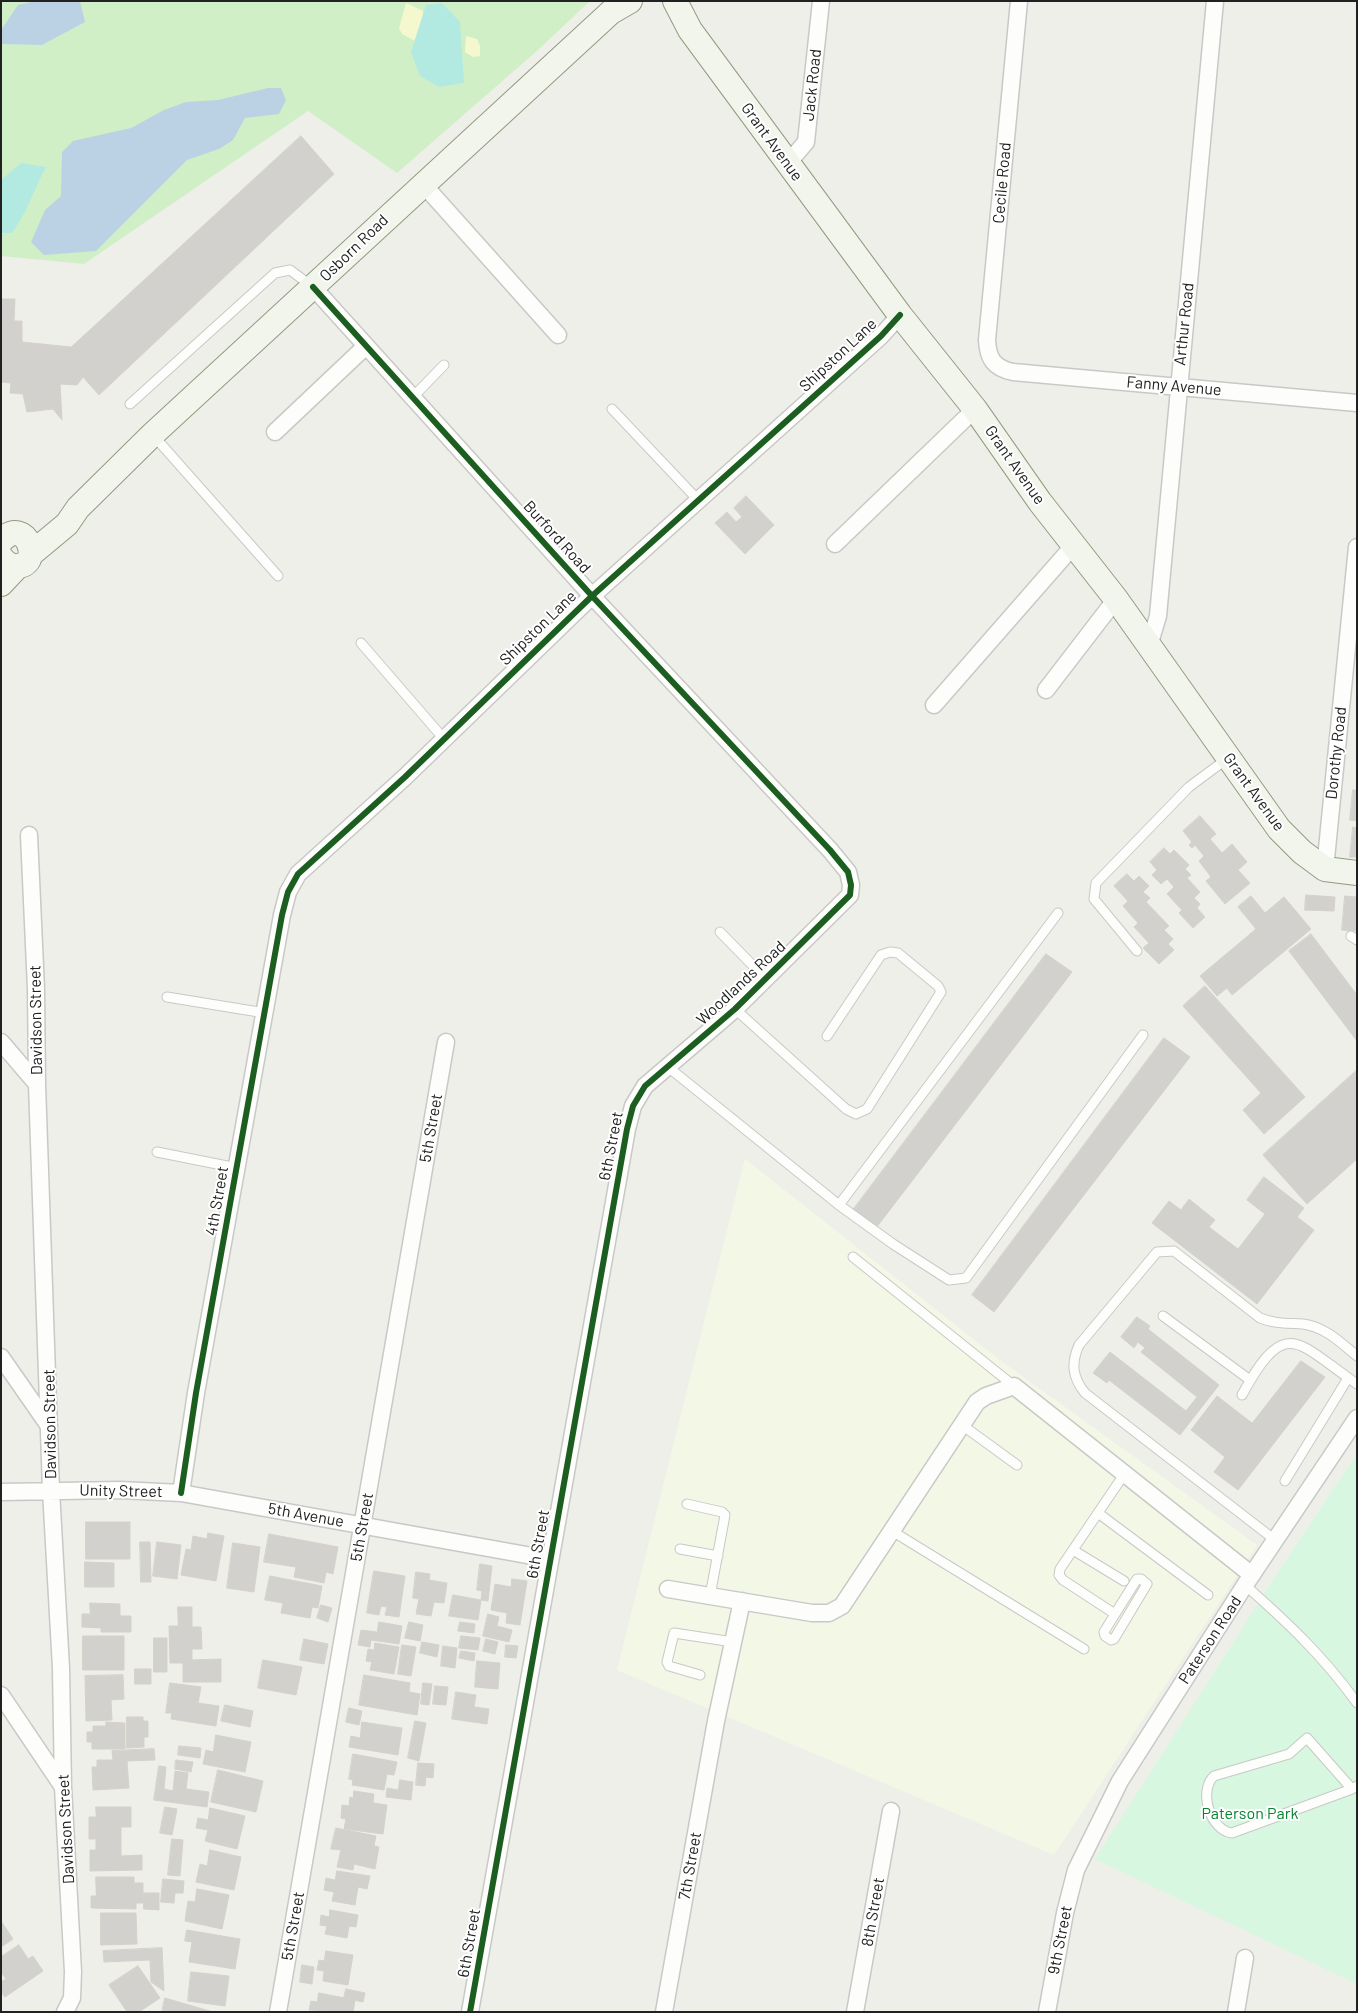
<!DOCTYPE html>
<html>
<head>
<meta charset="utf-8">
<style>
  body { margin:0 }
  #map { position:relative; width:1358px; height:2013px; overflow:hidden; background:#efefea; font-family:Barlow,sans-serif }
  canvas { display:block }
  .frame { position:absolute; inset:0; border:2px solid #212121; pointer-events:none }
</style>
</head>
<body>
<div id="map">
<canvas width="1358" height="2013"></canvas>
<div class="frame"></div>
</div>
<script>
const context = document.querySelector('canvas').getContext('2d');
context.lineJoin = 'round';
function paint(path, color) {
  context.fillStyle = color;
  context.fill(path, 'evenodd');
}
function trace(path, color, width, dash) {
  context.strokeStyle = color;
  context.lineWidth = width;
  context.lineCap = dash ? 'butt' : 'round';
  context.setLineDash(dash || []);
  context.stroke(path);
}
function write(font, color, halo, rows, align = 'center') {
  context.font = font + ' Barlow,sans-serif';
  context.lineWidth = 4;
  context.setLineDash([]);
  context.textBaseline = 'middle';
  context.strokeStyle = halo;
  context.fillStyle = color;
  for (const [text, x, y, turn = 0] of rows) {
    context.save();
    context.translate(x, y);
    context.rotate((+turn || 0) * Math.PI / 180);
    context.textAlign = isNaN(turn) ? turn : align;
    if (halo) context.strokeText(text, 0, 0);
    context.fillText(text, 0, 0);
    context.restore();
  }
}
paint(new Path2D(`
  M 745,1159 L 1001,1361 L 1257,1545 L 1054,1855 L 617,1670 Z`), '#f3f8e6');
paint(new Path2D(`
  M 1,1 L 590,1 L 538,50 L 397,173 L 308,111 L 84,264 L 1,256 Z`), '#d1efc7');
paint(new Path2D(`
  M 406,3 L 423,11 L 422,36 L 417,42 L 402,34 L 399,28 Z
  M 466,36 L 477,39 L 480,46 L 480,56 L 473,57 L 465,52 Z`), '#f5f8ce');
paint(new Path2D(`
  M 1357,1453 L 1357,1984 L 1095,1859 L 1278,1572 Z`), '#d7f7e0');
paint(new Path2D(`
  M 442,3 L 460,22 L 464,83 L 439,87 L 420,76 L 411,52 L 426,5 Z
  M 21,163 L 46,167 C 34,189 27,213 12,233 L 1,233 L 1,180 Z`), '#b2eae1');
paint(new Path2D(`
  M 36,1 L 80,1 L 85,22 L 42,45 L 1,44 L 1,30 L 18,5 Z
  M 268,88 L 281,88 L 286,100 L 279,114 L 245,118 L 233,140 L 219,149 L 187,160 L 96,251 L 44,255 L 31,242 L 45,210 L 61,196 L 62,152 L 73,141 L 131,128 L 164,110 L 186,102 L 218,100 Z`), '#bbd1e4');
const building = new Path2D(`
  M 301,136 L 334,174 L 99,395 L 83,377 L 77,385 L 60,384 L 62,420 L 53,409 L 27,412 L 23,394 L 10,393 L 11,383 L 1,382 L 1,299 L 15,299 L 14,321 L 22,321 L 22,342 L 71,347 Z
  M 746,496 L 774,525 L 745,554 L 715,523 L 727,512 L 736,522 L 742,517 L 734,508 Z
  M 1353,790 L 1357,790 L 1357,821 L 1350,820 Z
  M 1200,816 L 1216,834 L 1210,839 L 1222,853 L 1232,844 L 1247,862 L 1238,870 L 1250,883 L 1225,904 L 1206,881 L 1211,877 L 1199,861 L 1204,856 L 1195,845 L 1192,848 L 1189,845 L 1192,842 L 1183,831 Z
  M 1353,827 L 1357,828 L 1357,857 L 1350,857 Z
  M 1164,848 L 1170,854 L 1174,850 L 1189,865 L 1185,869 L 1191,875 L 1187,878 L 1200,892 L 1194,898 L 1200,904 L 1197,908 L 1205,917 L 1193,928 L 1179,913 L 1182,910 L 1167,894 L 1174,887 L 1167,879 L 1161,884 L 1152,875 L 1157,870 L 1150,862 Z
  M 1127,874 L 1134,881 L 1139,876 L 1149,886 L 1143,892 L 1150,898 L 1146,902 L 1169,926 L 1164,930 L 1173,939 L 1168,944 L 1174,950 L 1159,964 L 1143,948 L 1149,943 L 1134,927 L 1138,923 L 1123,906 L 1128,901 L 1114,886 Z
  M 1306,895 L 1335,897 L 1334,911 L 1305,910 Z
  M 1251,896 L 1265,913 L 1284,897 L 1311,929 L 1232,995 L 1227,988 L 1217,996 L 1200,976 L 1256,929 L 1238,907 Z
  M 1345,896 L 1357,897 L 1357,931 L 1342,930 Z
  M 1311,934 L 1357,995 L 1357,1041 L 1289,951 Z
  M 1046,954 L 1072,972 L 876,1228 L 853,1210 Z
  M 1205,986 L 1305,1097 L 1264,1134 L 1243,1110 L 1261,1093 L 1183,1006 Z
  M 1164,1038 L 1190,1057 L 994,1312 L 972,1295 Z
  M 1357,1070 L 1357,1159 L 1307,1204 L 1263,1155 Z
  M 1264,1177 L 1304,1208 L 1297,1217 L 1314,1230 L 1257,1304 L 1152,1223 L 1169,1201 L 1181,1210 L 1189,1199 L 1215,1220 L 1209,1227 L 1238,1249 L 1265,1214 L 1247,1200 Z
  M 1137,1317 L 1150,1326 L 1148,1329 L 1219,1385 L 1180,1435 L 1109,1380 L 1107,1383 L 1093,1373 L 1110,1352 L 1186,1411 L 1197,1397 L 1141,1352 L 1145,1348 L 1138,1342 L 1134,1348 L 1121,1337 Z
  M 1301,1361 L 1325,1377 L 1238,1490 L 1214,1472 L 1225,1457 L 1191,1430 L 1217,1396 L 1252,1423 Z
  M 86,1522 L 130,1522 L 130,1559 L 86,1559 Z
  M 208,1533 L 224,1536 L 216,1581 L 181,1575 L 186,1549 L 191,1550 L 193,1536 L 207,1539 Z
  M 269,1534 L 338,1547 L 333,1574 L 326,1572 L 324,1583 L 294,1577 L 296,1567 L 264,1562 Z
  M 140,1542 L 150,1542 L 151,1582 L 141,1582 Z
  M 157,1542 L 181,1545 L 177,1579 L 153,1576 Z
  M 233,1543 L 260,1547 L 254,1592 L 227,1588 Z
  M 85,1562 L 114,1563 L 114,1587 L 85,1587 Z
  M 480,1564 L 492,1566 L 488,1601 L 481,1600 L 482,1591 L 477,1590 Z
  M 374,1571 L 405,1576 L 399,1617 L 385,1615 L 387,1607 L 381,1606 L 379,1615 L 367,1613 Z
  M 416,1572 L 430,1574 L 429,1580 L 447,1583 L 444,1603 L 434,1602 L 431,1616 L 416,1614 L 419,1599 L 413,1598 Z
  M 270,1576 L 322,1586 L 318,1608 L 312,1607 L 310,1618 L 281,1613 L 283,1603 L 265,1600 Z
  M 512,1579 L 527,1581 L 520,1625 L 506,1623 L 507,1613 L 491,1610 L 495,1584 L 511,1587 Z
  M 453,1595 L 481,1600 L 478,1620 L 449,1616 Z
  M 90,1603 L 120,1604 L 120,1616 L 131,1616 L 131,1632 L 101,1632 L 101,1628 L 82,1627 L 82,1614 L 90,1614 Z
  M 321,1605 L 332,1608 L 328,1622 L 317,1618 Z
  M 178,1607 L 192,1607 L 192,1627 L 201,1627 L 202,1649 L 192,1649 L 192,1660 L 221,1659 L 221,1682 L 183,1682 L 183,1663 L 170,1663 L 169,1626 L 178,1626 Z
  M 488,1614 L 499,1617 L 497,1626 L 512,1630 L 509,1642 L 483,1636 Z
  M 379,1622 L 402,1626 L 399,1644 L 371,1640 L 370,1647 L 358,1645 L 361,1630 L 377,1632 Z
  M 409,1622 L 423,1625 L 420,1641 L 405,1638 Z
  M 460,1622 L 475,1624 L 474,1633 L 458,1631 Z
  M 83,1636 L 124,1636 L 124,1670 L 83,1670 Z
  M 461,1636 L 480,1638 L 478,1650 L 459,1648 Z
  M 154,1638 L 167,1638 L 167,1672 L 154,1672 Z
  M 304,1639 L 328,1644 L 324,1664 L 300,1660 Z
  M 486,1639 L 498,1642 L 495,1654 L 483,1651 Z
  M 422,1642 L 439,1645 L 437,1657 L 420,1653 Z
  M 375,1643 L 399,1647 L 394,1674 L 370,1670 L 372,1662 L 366,1661 L 368,1649 L 374,1650 Z
  M 402,1645 L 416,1647 L 411,1676 L 398,1674 Z
  M 506,1645 L 518,1646 L 516,1658 L 505,1657 Z
  M 443,1646 L 457,1648 L 455,1668 L 441,1666 Z
  M 461,1651 L 475,1653 L 474,1661 L 459,1658 Z
  M 263,1660 L 302,1667 L 296,1695 L 258,1688 Z
  M 477,1661 L 500,1663 L 498,1689 L 475,1687 Z
  M 135,1669 L 151,1669 L 151,1684 L 135,1684 Z
  M 123,1675 L 124,1699 L 111,1700 L 112,1720 L 86,1721 L 85,1676 Z
  M 364,1675 L 410,1683 L 409,1692 L 420,1694 L 417,1715 L 359,1705 Z
  M 170,1683 L 201,1687 L 198,1703 L 219,1706 L 216,1726 L 171,1719 L 172,1713 L 166,1713 Z
  M 423,1683 L 432,1684 L 429,1705 L 421,1704 Z
  M 435,1686 L 448,1687 L 446,1705 L 433,1704 Z
  M 456,1692 L 476,1695 L 474,1707 L 489,1709 L 487,1724 L 452,1719 Z
  M 225,1705 L 253,1711 L 250,1727 L 221,1721 Z
  M 349,1708 L 362,1711 L 359,1725 L 346,1722 Z
  M 127,1717 L 143,1717 L 143,1721 L 148,1721 L 148,1737 L 144,1737 L 144,1747 L 127,1748 Z
  M 415,1721 L 426,1723 L 419,1761 L 408,1758 Z
  M 106,1722 L 125,1723 L 125,1749 L 92,1749 L 92,1742 L 87,1742 L 87,1732 L 93,1732 L 93,1726 L 106,1726 Z
  M 362,1722 L 402,1728 L 398,1755 L 349,1747 L 351,1736 L 360,1738 Z
  M 216,1735 L 251,1742 L 245,1772 L 203,1764 L 206,1750 L 213,1752 Z
  M 179,1746 L 201,1748 L 200,1758 L 178,1755 Z
  M 154,1749 L 155,1760 L 127,1761 L 129,1788 L 93,1790 L 92,1767 L 97,1767 L 97,1760 L 113,1760 L 112,1751 Z
  M 353,1754 L 397,1762 L 394,1775 L 387,1774 L 384,1790 L 352,1785 L 353,1780 L 349,1779 Z
  M 176,1760 L 193,1762 L 191,1772 L 175,1769 Z
  M 418,1763 L 434,1764 L 433,1778 L 426,1777 L 425,1786 L 416,1785 Z
  M 159,1766 L 166,1767 L 164,1789 L 173,1791 L 175,1771 L 188,1773 L 186,1789 L 209,1792 L 207,1807 L 154,1800 Z
  M 218,1770 L 263,1781 L 256,1812 L 211,1802 Z
  M 400,1780 L 413,1782 L 411,1800 L 386,1797 L 387,1788 L 398,1790 Z
  M 354,1791 L 374,1794 L 373,1803 L 387,1805 L 383,1834 L 344,1829 L 346,1819 L 341,1818 L 342,1805 L 349,1806 L 350,1797 L 353,1798 Z
  M 96,1807 L 131,1807 L 131,1827 L 121,1827 L 121,1856 L 142,1855 L 142,1870 L 90,1871 L 90,1850 L 96,1850 L 96,1839 L 89,1839 L 89,1817 L 96,1817 Z
  M 165,1807 L 177,1809 L 172,1835 L 160,1833 Z
  M 210,1808 L 245,1816 L 237,1849 L 205,1841 L 208,1830 L 196,1828 L 198,1818 L 208,1820 Z
  M 336,1828 L 376,1836 L 374,1846 L 379,1847 L 375,1869 L 354,1864 L 353,1870 L 337,1867 L 341,1850 L 331,1849 Z
  M 172,1839 L 183,1840 L 180,1876 L 168,1875 Z
  M 210,1850 L 241,1857 L 234,1890 L 196,1882 L 200,1864 L 207,1866 Z
  M 337,1871 L 370,1876 L 367,1889 L 358,1887 L 355,1905 L 332,1901 L 334,1892 L 324,1890 L 326,1878 L 335,1880 Z
  M 96,1877 L 134,1877 L 134,1883 L 143,1883 L 143,1903 L 136,1903 L 136,1909 L 91,1908 L 91,1896 L 96,1896 Z
  M 163,1879 L 184,1881 L 183,1893 L 175,1893 L 174,1903 L 161,1902 Z
  M 197,1889 L 229,1895 L 222,1929 L 185,1921 L 188,1901 L 195,1902 Z
  M 144,1893 L 159,1893 L 159,1910 L 144,1909 Z
  M 330,1910 L 358,1915 L 356,1927 L 349,1926 L 347,1938 L 325,1934 L 327,1926 L 320,1925 L 321,1915 L 329,1917 Z
  M 101,1913 L 136,1913 L 137,1944 L 101,1945 Z
  M 1,1921 L 13,1939 L 1,1947 Z
  M 187,1930 L 240,1939 L 235,1969 L 189,1962 L 192,1942 L 185,1941 Z
  M 19,1945 L 28,1959 L 33,1956 L 43,1971 L 5,1997 L 1,1992 L 1,1982 L 6,1979 L 1,1972 L 1,1957 Z
  M 162,1948 L 164,1991 L 151,1982 L 150,1960 L 104,1962 L 103,1951 Z
  M 326,1951 L 353,1955 L 348,1985 L 323,1981 L 324,1971 L 317,1970 L 319,1960 L 324,1961 Z
  M 302,1965 L 314,1967 L 312,1984 L 300,1982 Z
  M 138,1966 L 160,1998 L 139,2012 L 127,2012 L 109,1985 Z
  M 191,1972 L 229,1976 L 225,2006 L 188,2001 Z
  M 346,1989 L 365,1993 L 363,2002 L 344,1998 Z
  M 319,1993 L 355,2000 L 353,2012 L 309,2010 L 311,2001 L 317,2002 Z
  M 165,1998 L 213,2012 L 162,2012 Z`);
paint(building, '#d2d1cd');
trace(building, '#d3d1cb', 1);
const lane = new Path2D(`
  M 412,398 L 444,365
  M 130,404 L 275,273 L 290,270 L 313,287
  M 612,409 L 698,500
  M 153,435 L 278,576
  M 361,643 L 444,739
  M 720,932 L 766,979
  M 1351,936 L 1357,940
  M 1137,951 L 1094,899 L 1096,883 L 1189,787 L 1228,758
  M 167,997 L 265,1013
  M 735,1009 L 846,1109 L 856,1114 L 867,1109 L 941,992 L 938,986 L 898,953 L 890,952 L 881,955 L 827,1036
  M 668,1067 L 839,1205 L 1058,913
  M 157,1152 L 237,1168
  M 839,1205 L 893,1244 L 949,1280 L 966,1278 L 1143,1035
  M 853,1257 L 1014,1386
  M 1163,1316 L 1250,1380
  M 1242,1395 C 1286,1314 1297,1343 1357,1384
  M 962,1425 L 1017,1465
  M 1285,1481 L 1348,1378
  M 687,1504 L 722,1512 L 725,1515 L 710,1596
  M 1098,1513 L 1208,1595
  M 892,1531 L 1084,1649
  M 1275,1540 L 1085,1393 C 1072,1377 1071,1363 1079,1345 L 1157,1252 L 1174,1251 L 1260,1318 C 1274,1324 1287,1323 1303,1324 C 1325,1327 1340,1342 1357,1356
  M 680,1549 L 718,1556
  M 1073,1550 L 1124,1581
  M 1245,1585 C 1288,1623 1324,1657 1357,1703
  M 1115,1614 L 1104,1632 L 1105,1636 L 1111,1640 L 1114,1639 L 1147,1584 L 1141,1579 L 1137,1579 L 1115,1614 L 1063,1580 L 1059,1575 L 1060,1569 L 1125,1473
  M 700,1675 L 669,1666 L 667,1662 L 674,1633 L 733,1642
  M 1352,1789 L 1307,1738 L 1289,1754 L 1214,1776 C 1198,1791 1210,1830 1232,1833 L 1352,1789 L 1357,1786`);
const street = new Path2D(`
  M 1019,1 L 987,340 C 988,359 994,368 1013,372 L 1357,403
  M 788,163 L 806,142 L 821,1
  M 423,184 L 558,335
  M 313,287 L 592,596 L 830,850 L 848,872 L 851,885 L 850,895 L 735,1009 L 645,1086 L 633,1106 L 627,1129 L 470,2012
  M 275,432 L 366,346
  M 835,544 L 975,409
  M 1149,646 L 1158,616 L 1215,1
  M 1046,690 L 1116,599
  M 934,705 L 1074,545
  M 29,835 L 36,989 L 37,1084 L 51,1490 L 61,1668 L 63,1787 L 73,1972 L 72,1998 L 65,2012
  M 1325,869 L 1357,547
  M 1,1042 L 37,1084
  M 1,1357 L 49,1426
  M 1,1492 L 120,1490 L 181,1493 L 549,1559
  M 181,1493 L 196,1393 L 282,915 L 288,892 L 298,874 L 405,777 L 592,596 L 881,336 L 900,315
  M 668,1589 L 812,1613 L 829,1613 L 842,1606 L 977,1402 L 986,1396 L 1014,1386 L 1252,1575
  M 1,1695 L 63,1787
  M 278,2012 L 446,1042
  M 664,2012 L 716,1721 L 742,1601
  M 855,2012 L 891,1811
  M 1047,2012 L 1065,1913 L 1076,1870 L 1120,1781 L 1245,1585 L 1357,1418
  M 1236,2012 L 1245,1958`);
const secondary = new Path2D(`
  M 675,1 L 690,30 L 900,315 L 975,409 L 1040,502 L 1116,599 L 1279,829 L 1302,852 L 1325,869 L 1357,873
  M 1,541 C 26,513 46,568 14,566 C 8,565 4,562 1,557
  M 31,554 L 67,524 L 78,508 L 153,434 L 611,12 L 630,1
  M 1,584 L 18,566`);
trace(lane, '#c8c8c6', 11);
trace(street, '#c8c8c6', 19);
trace(secondary, '#929b80', 26);
trace(lane, '#fdfdfc', 9);
trace(street, '#fdfdfc', 16);
trace(secondary, '#f2f5ec', 24);
trace(new Path2D(`
  M 313,287 L 592,596 L 830,850 L 848,872 L 851,885 L 850,895 L 735,1009 L 645,1086 L 633,1106 L 627,1129 L 470,2012
  M 181,1493 L 196,1393 L 282,915 L 288,892 L 298,874 L 405,777 L 592,596 L 881,336 L 900,315`), '#1b5e20', 6);
write('16px', '#212121', '#fff', [
  ["Jack Road",812,85,-84],
  ["Grant Avenue",772,142,54],
  ["Cecile Road",1002,183,-85],
  ["Osborn Road",354,248,-44],
  ["Arthur Road",1184,324,-84],
  ["Shipston Lane",838,355,-43],
  ["Fanny Avenue",1174,386,5],
  ["Grant Avenue",1015,465,55],
  ["Burford Road",557,537,48],
  ["Shipston Lane",538,628,-44],
  ["Dorothy Road",1336,753,-84],
  ["Grant Avenue",1254,792,54],
  ["Woodlands Road",741,983,-43],
  ["Davidson Street",36,1020,-91],
  ["5th Street",431,1128,-80],
  ["6th Street",611,1146,-79],
  ["4th Street",217,1201,-80],
  ["Davidson Street",50,1424,-91],
  ["Unity Street",121,1491,1],
  ["5th Avenue",306,1515,10],
  ["5th Street",362,1527,-80],
  ["6th Street",538,1544,-80],
  ["Paterson Road",1210,1640,-57],
  ["Davidson Street",66,1829,-93],
  ["7th Street",690,1866,-80],
  ["8th Street",873,1912,-80],
  ["5th Street",293,1926,-80],
  ["9th Street",1060,1940,-79],
  ["6th Street",469,1943,-80]
]);
write('16px', '#058431', '#fff', [
  ["Paterson Park",1250,1814]
]);
</script>
</body>
</html>
